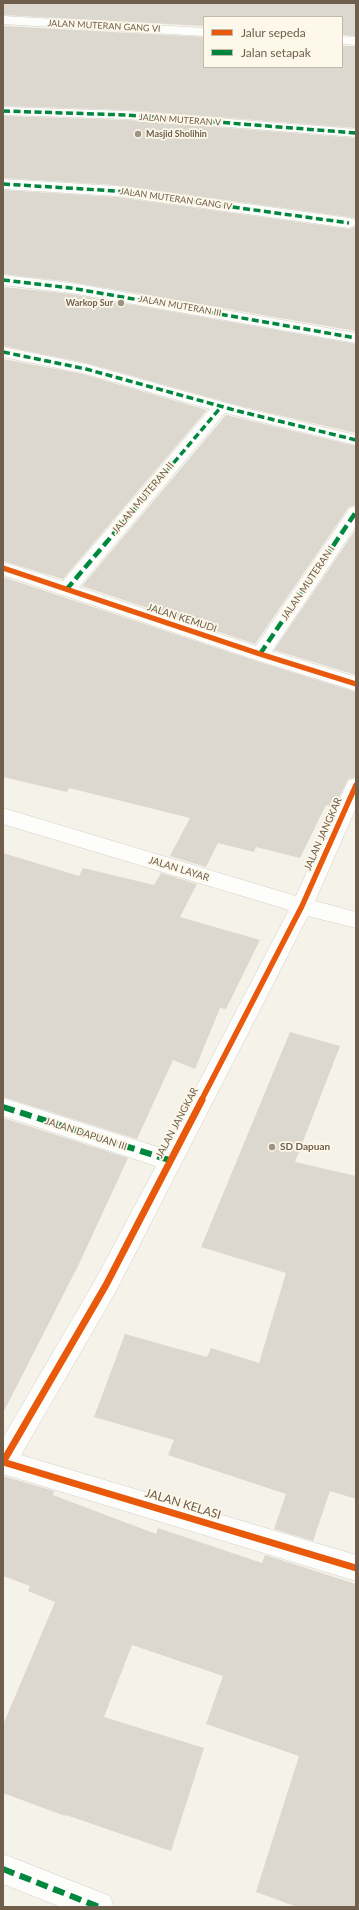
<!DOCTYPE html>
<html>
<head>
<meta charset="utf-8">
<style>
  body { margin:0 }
  #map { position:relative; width:359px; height:1910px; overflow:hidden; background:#f4f2e9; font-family:Lato,sans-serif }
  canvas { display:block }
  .frame { position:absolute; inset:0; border:4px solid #6f5e4c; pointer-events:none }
  .legend { position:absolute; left:203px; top:16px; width:140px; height:52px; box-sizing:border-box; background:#fdf8e9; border:1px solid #c4baaa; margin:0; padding:5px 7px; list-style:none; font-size:12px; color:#6f5e4c }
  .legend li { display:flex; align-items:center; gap:8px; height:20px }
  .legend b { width:20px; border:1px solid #c4baaa }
</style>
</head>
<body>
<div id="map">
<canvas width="359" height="1910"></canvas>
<div class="frame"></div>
<ul class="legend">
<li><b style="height:5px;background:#e8590c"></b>Jalur sepeda</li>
<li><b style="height:5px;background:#00873e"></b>Jalan setapak</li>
</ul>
</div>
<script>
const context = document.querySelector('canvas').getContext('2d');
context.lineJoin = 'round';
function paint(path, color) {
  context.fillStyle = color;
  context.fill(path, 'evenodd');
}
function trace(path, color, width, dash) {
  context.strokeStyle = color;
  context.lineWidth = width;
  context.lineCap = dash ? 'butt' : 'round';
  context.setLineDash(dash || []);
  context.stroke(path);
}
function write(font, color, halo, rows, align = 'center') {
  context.font = font + ' Lato,sans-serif';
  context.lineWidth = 3.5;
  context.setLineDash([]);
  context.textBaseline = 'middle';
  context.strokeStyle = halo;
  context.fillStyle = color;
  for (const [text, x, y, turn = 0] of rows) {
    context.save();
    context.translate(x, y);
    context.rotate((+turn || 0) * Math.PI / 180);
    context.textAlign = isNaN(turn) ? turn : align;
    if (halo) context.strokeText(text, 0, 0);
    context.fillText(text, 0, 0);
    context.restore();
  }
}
paint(new Path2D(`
  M 3,3 L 356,3 L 356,36 L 342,35 L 342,17 L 204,17 L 204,26 L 3,15 Z
  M 3,26 L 204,37 L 204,67 L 342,67 L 342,46 L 356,46 L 356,128 L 127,110 L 3,106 Z
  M 3,116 L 127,120 L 356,138 L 356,219 L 349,217 L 116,185 L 3,178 Z
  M 3,190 L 116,197 L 349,229 L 356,226 L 356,331 L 71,282 L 3,274 Z
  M 3,287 L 71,294 L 356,344 L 356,433 L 244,407 L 86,363 L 3,346 Z
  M 3,359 L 82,374 L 207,410 L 63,579 L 3,561 Z
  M 226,415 L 356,446 L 356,505 L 349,507 L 255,644 L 82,586 Z
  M 356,529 L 356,675 L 274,650 Z
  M 3,577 L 253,660 L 356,692 L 356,777 L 348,779 L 334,808 L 326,805 L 300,858 L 256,847 L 254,852 L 218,843 L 206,867 L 170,856 L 190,818 L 69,788 L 67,792 L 3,777 Z
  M 3,853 L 79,876 L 83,868 L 154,885 L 161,873 L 197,884 L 180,917 L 260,940 L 226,1009 L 220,1008 L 195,1069 L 173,1060 L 137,1139 L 3,1097 Z
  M 290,1032 L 340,1046 L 295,1162 L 356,1176 L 356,1499 L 330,1491 L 313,1541 L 274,1529 L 286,1494 L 168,1455 L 174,1440 L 94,1417 L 125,1334 L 207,1357 L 211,1348 L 259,1363 L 286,1273 L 201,1247 Z
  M 3,1118 L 128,1158 L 79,1264 L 3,1413 Z
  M 3,1476 L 54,1491 L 53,1495 L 156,1534 L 158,1528 L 262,1563 L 265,1555 L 356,1584 L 356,1907 L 297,1907 L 256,1892 L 299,1756 L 206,1724 L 223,1676 L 132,1645 L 104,1717 L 204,1748 L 171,1851 L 66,1815 L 65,1816 L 3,1793 L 3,1725 L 55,1602 L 28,1591 L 30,1586 L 3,1576 Z`), '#ddd8cf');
const minor = new Path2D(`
  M 3,16 L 204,28 L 204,36 L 3,24 Z
  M 342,36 L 356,37 L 356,45 L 342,44 Z
  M 3,107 L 127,111 L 356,129 L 356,137 L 127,119 L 3,115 Z
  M 3,179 L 116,186 L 349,218 L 355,220 L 356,224 L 349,228 L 116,196 L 3,189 Z
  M 3,275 L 71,283 L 356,333 L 356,343 L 71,293 L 3,285 Z
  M 3,347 L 86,364 L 244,408 L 356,435 L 356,445 L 225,413 L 79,587 L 256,646 L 350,508 L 356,506 L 356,526 L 272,651 L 356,677 L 356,691 L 253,659 L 3,575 L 3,562 L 63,581 L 210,409 L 82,373 L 3,357 Z
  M 356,778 L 356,808 L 315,901 L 356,912 L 356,928 L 308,916 L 115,1293 L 21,1455 L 356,1555 L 356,1581 L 3,1474 L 3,1438 L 97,1277 L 156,1166 L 3,1116 L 3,1098 L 164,1149 L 289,910 L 3,824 L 3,808 L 296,896 L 346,785 L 349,780 Z
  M 3,1854 L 110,1896 L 114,1907 L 61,1907 L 3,1884 Z`);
trace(minor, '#d3cfc7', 1);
paint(minor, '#fdfdfc');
trace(new Path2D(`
  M 3,111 L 127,115 L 356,133
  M 3,184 L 116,191 L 349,223
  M 3,280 L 71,288 L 356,338
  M 3,352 L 86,369 L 238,411 L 356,440
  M 160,479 L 221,407`), '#00873e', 3.5, [7, 3.5]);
trace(new Path2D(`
  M 66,590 L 161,478
  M 260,654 L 356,512`), '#00873e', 4.5, [10, 4.5]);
trace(new Path2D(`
  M 3,1107 L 169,1160
  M 3,1869 L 99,1907`), '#00873e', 6, [12, 6]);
trace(new Path2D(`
  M 3,568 L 260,654 L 356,684
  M 201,1101 L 302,906 L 356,785`), '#e8590c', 5.5);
trace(new Path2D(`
  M 3,1462 L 106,1285 L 202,1100
  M 3,1462 L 356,1568`), '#e8590c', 7);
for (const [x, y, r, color] of [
  [138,134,4,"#9e9283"],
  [121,303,4,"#9e9283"],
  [272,1147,4,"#9e9283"]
]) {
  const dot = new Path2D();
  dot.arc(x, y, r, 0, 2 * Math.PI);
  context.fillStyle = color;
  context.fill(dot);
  trace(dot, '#fdf8e9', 1.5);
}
write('9px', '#6f5e4c', '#fdf8e9', [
  ["JALAN MUTERAN GANG VI",104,26,3],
  ["JALAN MUTERAN V",180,120,4],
  ["JALAN MUTERAN GANG IV",176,199,8],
  ["JALAN MUTERAN III",180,306,10]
]);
write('bold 9px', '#6f5e4c', '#fdf8e9', [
  ["Masjid Sholihin",146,134],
  ["Warkop Sur",113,303,"right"]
], 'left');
write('10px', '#6f5e4c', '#fdf8e9', [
  ["JALAN MUTERAN II",143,498,-50],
  ["JALAN MUTERAN I",308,583,-56],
  ["JALAN KEMUDI",182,618,18],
  ["JALAN JANGKAR",323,834,-66],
  ["JALAN LAYAR",179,869,17],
  ["JALAN JANGKAR",177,1123,-62],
  ["JALAN DAPUAN III",86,1134,18]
]);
write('bold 10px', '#6f5e4c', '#fdf8e9', [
  ["SD Dapuan",280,1147]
], 'left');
write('12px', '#6f5e4c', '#fdf8e9', [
  ["JALAN KELASI",183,1504,17]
]);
</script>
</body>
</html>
